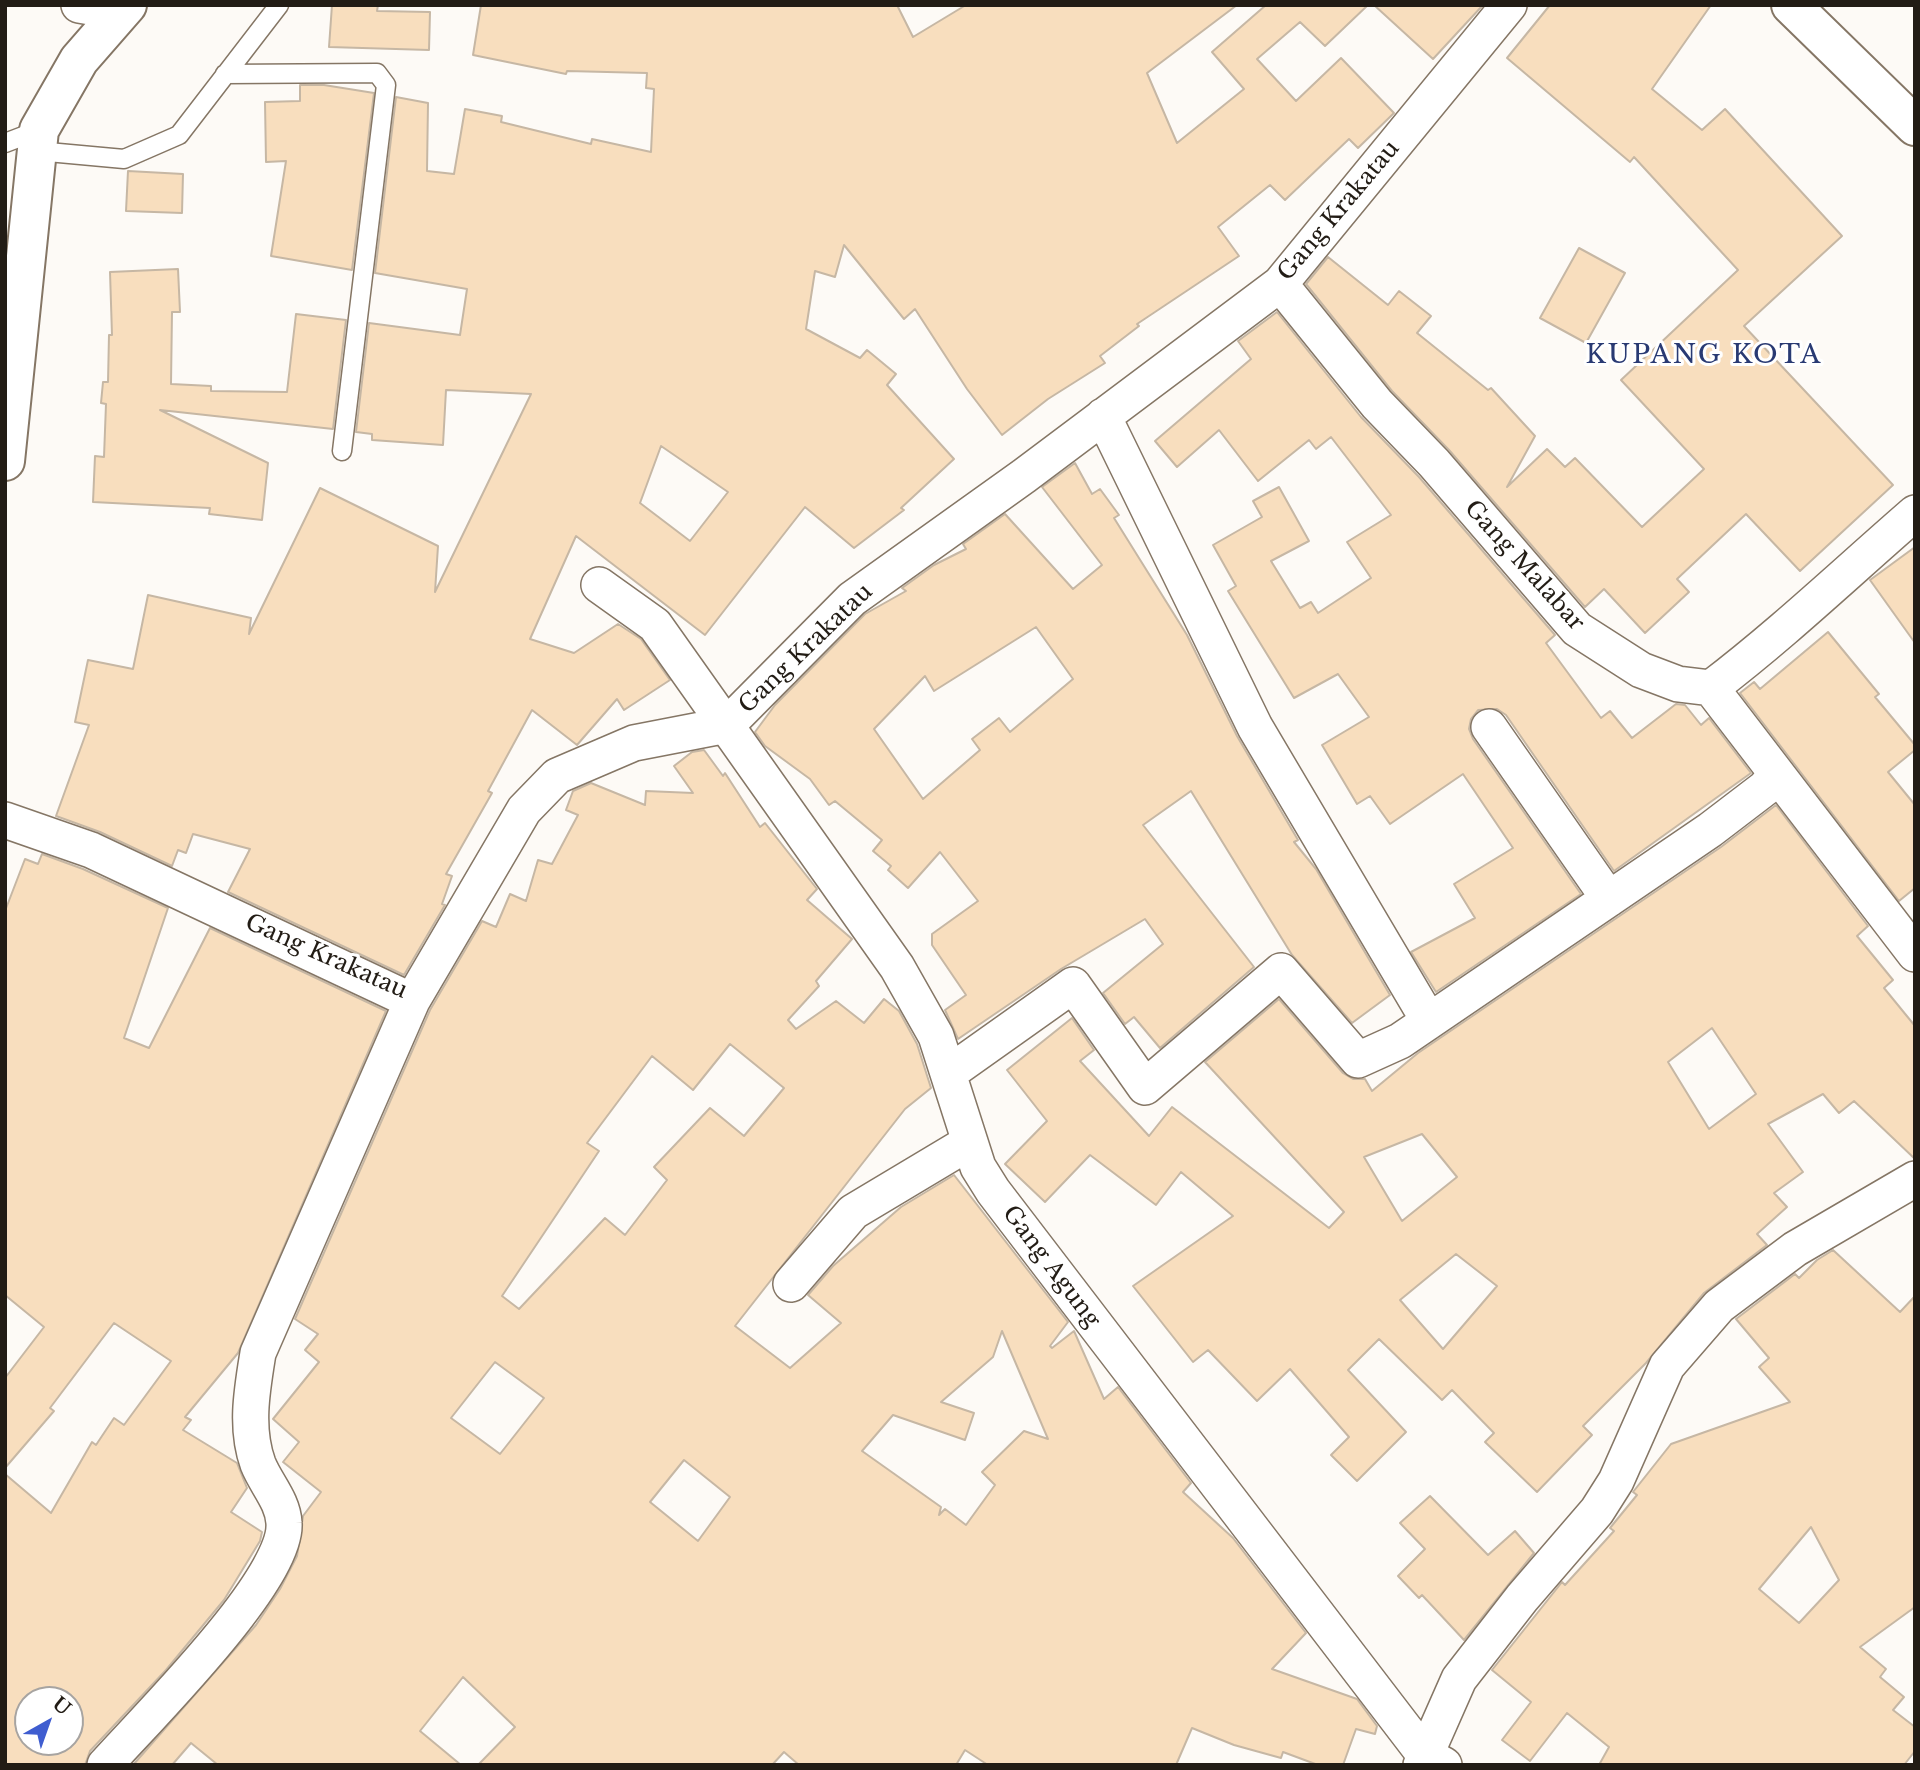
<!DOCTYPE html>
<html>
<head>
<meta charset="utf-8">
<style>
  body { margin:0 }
  #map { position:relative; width:1920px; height:1770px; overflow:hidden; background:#fdfaf6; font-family:"Libre Baskerville",serif }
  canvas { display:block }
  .frame { position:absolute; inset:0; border:7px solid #221c15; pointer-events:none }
  .north { position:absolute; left:14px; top:1686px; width:70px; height:70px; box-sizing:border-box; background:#fff; border:2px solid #a7a4a1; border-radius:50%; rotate:40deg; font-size:19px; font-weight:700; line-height:28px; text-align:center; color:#221c15 }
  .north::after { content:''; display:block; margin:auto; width:24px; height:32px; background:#3f5dd0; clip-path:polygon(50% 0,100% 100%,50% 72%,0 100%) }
</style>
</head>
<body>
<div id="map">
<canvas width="1920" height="1770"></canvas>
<div class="frame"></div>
<div class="north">U</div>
</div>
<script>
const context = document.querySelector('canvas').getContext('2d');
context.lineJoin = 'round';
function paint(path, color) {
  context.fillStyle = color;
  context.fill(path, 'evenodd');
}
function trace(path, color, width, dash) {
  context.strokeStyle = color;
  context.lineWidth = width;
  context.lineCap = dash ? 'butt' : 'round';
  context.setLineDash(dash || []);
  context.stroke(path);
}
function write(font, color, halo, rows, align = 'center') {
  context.font = font + ' "Libre Baskerville",serif';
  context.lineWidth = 6;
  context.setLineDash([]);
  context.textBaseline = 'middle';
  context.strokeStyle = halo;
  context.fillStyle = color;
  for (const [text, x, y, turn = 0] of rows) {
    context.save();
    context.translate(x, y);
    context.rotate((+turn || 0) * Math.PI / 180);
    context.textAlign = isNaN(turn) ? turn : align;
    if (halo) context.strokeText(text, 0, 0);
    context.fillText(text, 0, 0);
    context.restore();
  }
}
const building = new Path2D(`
  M 332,5 L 378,5 L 377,11 L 430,12 L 429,50 L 329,47 Z
  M 481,5 L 897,5 L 913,37 L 966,5 L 1237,5 L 1147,73 L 1177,143 L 1244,89 L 1212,52 L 1266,5 L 1368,5 L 1325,46 L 1300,22 L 1257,59 L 1296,101 L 1341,58 L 1394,113 L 1358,148 L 1349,139 L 1285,200 L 1270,185 L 1218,227 L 1239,256 L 1137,324 L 1139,326 L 1100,356 L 1105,363 L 1048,399 L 1002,435 L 967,389 L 915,309 L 904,319 L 844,245 L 835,277 L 815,271 L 806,329 L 860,358 L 867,350 L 896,374 L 887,385 L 954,459 L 901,508 L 904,510 L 854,548 L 805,507 L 705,635 L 576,536 L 530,639 L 574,653 L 618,624 L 641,639 L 670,680 L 624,710 L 617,699 L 577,745 L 532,710 L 488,791 L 492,793 L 446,874 L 452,876 L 442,904 L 445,905 L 404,975 L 228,892 L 250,849 L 193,834 L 186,853 L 178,850 L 172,866 L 100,832 L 56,816 L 89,725 L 75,722 L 88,660 L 133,669 L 148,595 L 251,618 L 249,634 L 320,488 L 438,546 L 435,592 L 531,394 L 446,390 L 443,445 L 372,440 L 372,434 L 356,432 L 369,323 L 460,335 L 467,289 L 375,273 L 396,97 L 428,103 L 427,171 L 454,174 L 465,109 L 502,116 L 501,122 L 591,144 L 592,139 L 651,152 L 654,89 L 646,88 L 647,73 L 567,71 L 566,74 L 473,55 ZM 661,446 L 728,492 L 690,541 L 640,503 Z
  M 1374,5 L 1483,5 L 1433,59 Z
  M 1550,5 L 1711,5 L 1652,89 L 1702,130 L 1725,109 L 1842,236 L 1744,326 L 1893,485 L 1800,571 L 1746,514 L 1677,579 L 1689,592 L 1645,633 L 1604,589 L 1585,607 L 1449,450 L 1392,391 L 1306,284 L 1328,257 L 1388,305 L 1399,291 L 1431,316 L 1417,333 L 1488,390 L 1491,388 L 1535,436 L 1507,487 L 1547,449 L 1565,467 L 1575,458 L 1642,527 L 1704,469 L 1621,380 L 1738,270 L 1634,157 L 1630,162 L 1507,58 Z
  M 300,85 L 324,85 L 374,93 L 352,270 L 271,256 L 286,161 L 266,162 L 265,102 L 300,101 Z
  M 128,171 L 183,174 L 182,213 L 126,211 Z
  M 1579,248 L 1625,273 L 1586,343 L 1540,318 Z
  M 178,269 L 180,312 L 172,312 L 171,384 L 211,386 L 211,391 L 287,392 L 296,314 L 346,320 L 333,429 L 160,410 L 268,463 L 262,520 L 209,514 L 210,508 L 93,502 L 95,456 L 104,457 L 106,404 L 101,403 L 103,382 L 108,382 L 109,335 L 112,335 L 110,272 Z
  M 1277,312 L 1361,417 L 1419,477 L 1555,635 L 1546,643 L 1601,718 L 1610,711 L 1632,738 L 1676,704 L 1685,705 L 1701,725 L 1709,718 L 1751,773 L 1614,871 L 1506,715 L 1497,709 L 1478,710 L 1471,719 L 1469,729 L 1473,739 L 1581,894 L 1436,992 L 1411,952 L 1475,918 L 1454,884 L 1513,848 L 1463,774 L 1390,824 L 1370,796 L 1357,804 L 1322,745 L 1369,717 L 1338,674 L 1294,698 L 1228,591 L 1236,586 L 1213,545 L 1262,517 L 1253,501 L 1279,487 L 1309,541 L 1271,561 L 1300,608 L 1311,602 L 1318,613 L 1371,578 L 1347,542 L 1391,515 L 1331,437 L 1316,449 L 1309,440 L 1258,481 L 1219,430 L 1177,467 L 1155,441 L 1251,359 L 1238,341 Z
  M 1075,463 L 1092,494 L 1100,489 L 1119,515 L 1114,518 L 1187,635 L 1237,736 L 1298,840 L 1294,842 L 1316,869 L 1390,995 L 1352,1023 L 1292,955 L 1191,791 L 1143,825 L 1254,967 L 1160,1048 L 1134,1017 L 1125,1024 L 1103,993 L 1163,944 L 1145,919 L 1061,969 L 958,1039 L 945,1010 L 966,995 L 932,945 L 932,934 L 978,901 L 940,852 L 908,888 L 888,870 L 891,866 L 873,851 L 882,840 L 835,801 L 829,805 L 810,779 L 765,746 L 755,732 L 775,705 L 865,614 L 906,591 L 902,588 L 934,565 L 966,549 L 963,544 L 1005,514 L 1073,589 L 1102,565 L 1042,487 ZM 1036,627 L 1073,679 L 1010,732 L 999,718 L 972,739 L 980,750 L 923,799 L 874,729 L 925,676 L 934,691 Z
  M 1915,547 L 1915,643 L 1870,580 Z
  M 1828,632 L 1879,694 L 1875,697 L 1915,745 L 1915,750 L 1888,772 L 1915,805 L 1915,888 L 1899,901 L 1740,693 L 1754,682 L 1760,689 Z
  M 704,750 L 723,776 L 725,773 L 760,827 L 765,823 L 817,889 L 807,900 L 852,939 L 816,981 L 819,986 L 788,1020 L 796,1029 L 836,1001 L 864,1023 L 884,999 L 899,1011 L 917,1044 L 931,1088 L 905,1109 L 735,1326 L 790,1368 L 841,1323 L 808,1295 L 833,1266 L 901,1207 L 954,1175 L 1068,1322 L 1050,1346 L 1052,1348 L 1074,1331 L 1104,1399 L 1118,1387 L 1191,1483 L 1183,1492 L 1233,1538 L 1306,1633 L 1272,1669 L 1357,1699 L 1377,1726 L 1375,1734 L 1356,1729 L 1343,1765 L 1318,1765 L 1283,1752 L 1281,1758 L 1234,1745 L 1192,1728 L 1176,1765 L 988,1765 L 965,1750 L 956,1765 L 799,1765 L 784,1752 L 772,1765 L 478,1765 L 515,1727 L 463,1677 L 420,1731 L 461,1765 L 218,1765 L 191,1743 L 172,1765 L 133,1765 L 256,1625 L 280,1589 L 297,1556 L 303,1516 L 321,1492 L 283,1462 L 299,1442 L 273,1419 L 319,1362 L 305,1350 L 318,1334 L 295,1319 L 430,1010 L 482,921 L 496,927 L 510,894 L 526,901 L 538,860 L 552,864 L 578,815 L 566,810 L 573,791 L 591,783 L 645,805 L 646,791 L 693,793 L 674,766 L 692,752 ZM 730,1044 L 784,1088 L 744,1136 L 710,1108 L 654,1167 L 667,1180 L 625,1235 L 605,1218 L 519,1309 L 502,1296 L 599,1151 L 587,1143 L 652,1056 L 693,1090 ZM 1002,1331 L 1048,1439 L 1024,1431 L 982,1472 L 995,1485 L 966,1525 L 945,1509 L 939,1515 L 941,1507 L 862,1451 L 893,1415 L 965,1440 L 974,1413 L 941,1402 L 993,1357 ZM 495,1362 L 544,1398 L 500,1454 L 451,1418 ZM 684,1460 L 730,1497 L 698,1541 L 650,1502 Z
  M 1776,805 L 1868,926 L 1857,936 L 1893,980 L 1884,988 L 1915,1026 L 1915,1159 L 1854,1101 L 1839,1113 L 1823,1094 L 1768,1124 L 1803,1172 L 1774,1193 L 1787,1207 L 1757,1234 L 1767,1245 L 1704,1293 L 1646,1363 L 1583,1426 L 1592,1435 L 1537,1492 L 1485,1442 L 1494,1433 L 1452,1390 L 1442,1400 L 1379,1339 L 1348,1370 L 1406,1432 L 1357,1481 L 1331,1455 L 1349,1437 L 1290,1369 L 1257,1401 L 1208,1350 L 1193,1362 L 1133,1286 L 1233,1216 L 1181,1172 L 1156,1205 L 1090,1155 L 1045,1202 L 1005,1164 L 1047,1121 L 1007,1070 L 1072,1018 L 1094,1050 L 1080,1061 L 1149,1136 L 1172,1107 L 1329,1228 L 1344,1212 L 1205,1062 L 1279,999 L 1343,1073 L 1353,1079 L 1365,1079 L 1372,1091 L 1418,1053 L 1721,847 ZM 1712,1028 L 1756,1094 L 1709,1129 L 1668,1062 ZM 1422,1134 L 1457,1177 L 1402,1221 L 1364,1157 ZM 1456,1254 L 1497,1286 L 1443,1349 L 1400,1300 Z
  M 42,854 L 83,869 L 168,908 L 124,1038 L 149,1048 L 210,928 L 386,1011 L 238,1353 L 185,1417 L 191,1420 L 183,1430 L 237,1463 L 247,1488 L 231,1512 L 262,1532 L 260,1541 L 224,1600 L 166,1670 L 90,1751 L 85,1765 L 5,1765 L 5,1474 L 51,1513 L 92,1442 L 96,1445 L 114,1418 L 124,1425 L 171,1361 L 114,1323 L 50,1408 L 54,1411 L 5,1468 L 5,1378 L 44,1327 L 5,1295 L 5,911 L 25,859 L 38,864 ZM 28,1700 L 70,1700 L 70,1742 L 28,1742 Z
  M 1833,1250 L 1900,1312 L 1915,1296 L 1915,1607 L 1860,1647 L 1886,1669 L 1880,1677 L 1904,1697 L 1893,1710 L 1915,1727 L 1915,1751 L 1904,1765 L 1599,1765 L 1609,1747 L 1567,1713 L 1530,1761 L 1502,1740 L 1531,1702 L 1492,1670 L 1562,1582 L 1565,1585 L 1614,1531 L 1610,1528 L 1637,1495 L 1633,1492 L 1671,1444 L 1790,1402 L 1759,1367 L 1769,1358 L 1736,1319 L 1795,1274 L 1799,1278 L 1817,1260 ZM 1811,1527 L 1839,1580 L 1799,1623 L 1759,1589 Z
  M 1430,1496 L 1488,1555 L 1515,1531 L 1534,1553 L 1464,1640 L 1422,1595 L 1419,1598 L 1398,1576 L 1425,1549 L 1400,1523 Z`);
paint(building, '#f8debe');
trace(building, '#c6b7a4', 2);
const lane = new Path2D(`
  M 225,74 L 377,73 L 386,85 L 342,451
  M 5,143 L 39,130
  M 37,151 L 124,159 L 179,135 L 279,5`);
const street = new Path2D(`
  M 79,5 L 119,12
  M 1280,284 L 1377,404 L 1434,463 L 1577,629 L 1641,670 L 1678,684 L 1711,688 C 1782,634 1847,572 1915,513
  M 1103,416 L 1255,727 L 1429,1021
  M 599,585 L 655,625 L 897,967 L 936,1036 L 978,1167 L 993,1191 L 1424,1754 L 1444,1765
  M 1711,688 L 1915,954
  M 1489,727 L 1609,899
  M 5,820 L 91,850 L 412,1001 L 524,810 L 557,776 L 634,743 L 727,725 L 852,599 L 1024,476 L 1280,284 L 1509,5
  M 949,1073 L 1073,985 L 1145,1087 L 1281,971 L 1358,1060 L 1400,1041 L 1710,830 L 1765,788 L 1776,774
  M 791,1284 L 853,1212 L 970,1142
  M 105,1765 C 146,1719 288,1579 284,1523 C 283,1501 266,1484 258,1464 C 245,1428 252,1390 258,1353 L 412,1001
  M 1421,1765 L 1459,1679 L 1522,1598 L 1597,1511 L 1616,1481 L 1667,1366 L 1719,1306 L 1795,1249 L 1915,1179`);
const primary = new Path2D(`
  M 1791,5 L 1915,126`);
const highway = new Path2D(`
  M 5,461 L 39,130 L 79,60 L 127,5`);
trace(lane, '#857665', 21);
trace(street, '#857665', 38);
trace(primary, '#857665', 42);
trace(highway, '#857665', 42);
trace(lane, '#fff', 18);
trace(street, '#fff', 35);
trace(primary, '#fff', 38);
trace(highway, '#fff', 38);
write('23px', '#221c15', '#fff', [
  ["Gang Krakatau",1339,211,-50],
  ["Gang Malabar",1524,566,48],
  ["Gang Krakatau",806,649,-44],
  ["Gang Krakatau",326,957,24],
  ["Gang Agung",1051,1267,53]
]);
context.letterSpacing = '2px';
write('26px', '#293a73', '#fff', [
  ["KUPANG KOTA",1704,356]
]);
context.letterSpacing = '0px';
</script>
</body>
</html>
